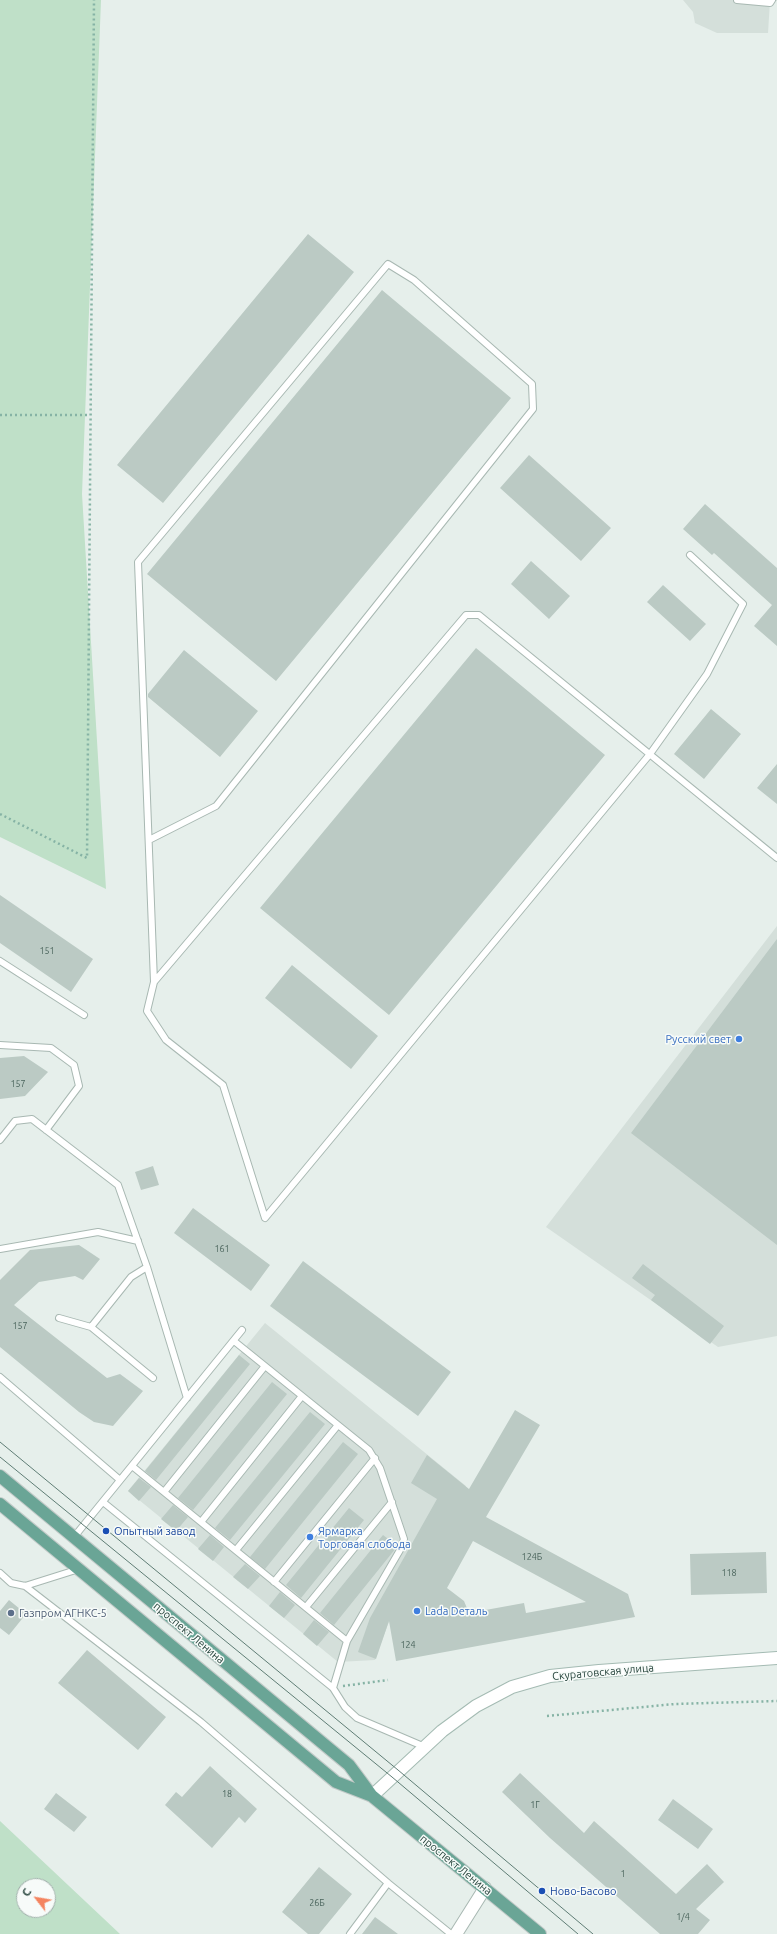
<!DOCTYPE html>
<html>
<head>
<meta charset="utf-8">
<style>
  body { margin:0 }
  #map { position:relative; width:777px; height:1934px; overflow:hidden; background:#e6efeb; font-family:Ubuntu,sans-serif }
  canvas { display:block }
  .north { position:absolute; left:16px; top:1878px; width:40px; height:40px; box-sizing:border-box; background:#f7fbf9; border:1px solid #a3b1ad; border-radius:50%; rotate:301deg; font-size:11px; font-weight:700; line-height:16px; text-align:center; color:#24423a }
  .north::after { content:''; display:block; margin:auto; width:14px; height:18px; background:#f4845f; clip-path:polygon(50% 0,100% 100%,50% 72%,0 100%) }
</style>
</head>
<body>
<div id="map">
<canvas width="777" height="1934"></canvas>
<div class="north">С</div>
</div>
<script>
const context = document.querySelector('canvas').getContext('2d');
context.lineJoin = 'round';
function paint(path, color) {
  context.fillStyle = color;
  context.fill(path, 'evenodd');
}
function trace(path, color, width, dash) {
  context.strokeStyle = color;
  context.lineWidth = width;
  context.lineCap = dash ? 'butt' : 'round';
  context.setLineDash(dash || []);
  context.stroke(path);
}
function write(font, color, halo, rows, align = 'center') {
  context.font = font + ' Ubuntu,sans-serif';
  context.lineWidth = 3;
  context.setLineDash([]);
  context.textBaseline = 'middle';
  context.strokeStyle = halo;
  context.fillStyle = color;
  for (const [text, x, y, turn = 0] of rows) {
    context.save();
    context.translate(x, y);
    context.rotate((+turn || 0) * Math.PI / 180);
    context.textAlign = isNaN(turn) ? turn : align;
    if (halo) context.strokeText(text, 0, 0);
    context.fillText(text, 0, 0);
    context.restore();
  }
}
paint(new Path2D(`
  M 683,0 L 777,0 L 777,1 L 770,1 L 768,33 L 717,33 L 695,23 L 693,12 Z
  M 777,926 L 777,1336 L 718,1347 L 546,1227 Z
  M 265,1323 L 466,1486 L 388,1624 L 375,1660 L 338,1662 L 128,1491 Z`), '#d4dfda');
paint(new Path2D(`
  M 0,0 L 101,0 L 82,494 L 106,889 L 0,837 Z
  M 0,1821 L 120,1934 L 0,1934 ZM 24,1886 L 48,1886 L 48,1910 L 24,1910 Z`), '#bfe0c8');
paint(new Path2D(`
  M 308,234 L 354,272 L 163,503 L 117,465 Z
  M 382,290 L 511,398 L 276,681 L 147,574 Z
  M 529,455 L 611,528 L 581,561 L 500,488 Z
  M 705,504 L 777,568 L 777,646 L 754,626 L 772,605 L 714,553 L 712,555 L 683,529 Z
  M 531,561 L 570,596 L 549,619 L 511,584 Z
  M 663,585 L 706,624 L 690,641 L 647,602 Z
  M 476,648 L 605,755 L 389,1015 L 260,908 Z
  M 184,650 L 258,711 L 220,757 L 148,697 L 148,694 Z
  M 711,709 L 741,734 L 704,779 L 674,754 Z
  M 777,764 L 777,804 L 757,788 Z
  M 0,895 L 93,959 L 71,992 L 0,943 Z
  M 777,939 L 777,1245 L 631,1133 Z
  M 292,965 L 378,1036 L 351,1069 L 265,998 Z
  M 24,1056 L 48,1072 L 25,1096 L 0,1099 L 0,1058 Z
  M 153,1166 L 159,1185 L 141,1190 L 135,1172 Z
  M 193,1208 L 270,1265 L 251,1291 L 174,1233 Z
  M 79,1245 L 100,1259 L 83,1280 L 75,1276 L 39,1282 L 14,1305 L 107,1378 L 120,1374 L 143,1391 L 113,1426 L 94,1422 L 79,1412 L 0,1347 L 0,1280 L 30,1250 Z
  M 303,1261 L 451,1372 L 418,1416 L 270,1306 Z
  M 643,1264 L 724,1326 L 710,1344 L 651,1300 L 655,1295 L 632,1278 Z
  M 239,1355 L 250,1364 L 156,1480 L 145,1471 Z
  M 272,1382 L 287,1394 L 193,1510 L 178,1498 Z
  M 515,1410 L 540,1425 L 486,1517 L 628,1594 L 635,1617 L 396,1661 L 389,1621 L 376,1659 L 358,1652 L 370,1618 L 437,1499 L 411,1483 L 427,1455 L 469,1489 ZM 473,1541 L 586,1602 L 526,1613 L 524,1603 L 469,1613 L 464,1601 L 447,1588 Z
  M 310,1412 L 325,1424 L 230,1540 L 215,1528 Z
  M 343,1442 L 358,1454 L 265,1569 L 250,1557 Z
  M 139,1478 L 151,1487 L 139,1501 L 128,1491 Z
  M 173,1505 L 188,1517 L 176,1531 L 161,1519 Z
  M 349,1508 L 364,1520 L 301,1598 L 286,1585 Z
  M 210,1535 L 224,1547 L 213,1561 L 198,1549 Z
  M 383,1535 L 397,1546 L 396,1548 L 334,1625 L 320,1613 Z
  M 766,1552 L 767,1593 L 691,1595 L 690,1554 Z
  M 245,1564 L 260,1576 L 248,1589 L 233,1577 Z
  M 280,1592 L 295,1605 L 284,1618 L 269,1606 Z
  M 9,1600 L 26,1614 L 9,1635 L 0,1628 L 0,1611 Z
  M 314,1620 L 329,1632 L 317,1646 L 303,1634 Z
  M 87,1650 L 166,1717 L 138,1750 L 58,1683 Z
  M 210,1766 L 257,1809 L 245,1823 L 239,1817 L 212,1848 L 165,1805 L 176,1792 L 182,1797 Z
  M 520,1773 L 584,1833 L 594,1821 L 676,1894 L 707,1864 L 724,1882 L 696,1909 L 710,1920 L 698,1934 L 660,1934 L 550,1838 L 502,1792 Z
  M 56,1793 L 87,1817 L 74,1832 L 44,1809 Z
  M 673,1799 L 713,1829 L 698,1849 L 658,1820 Z
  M 319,1867 L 352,1894 L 319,1934 L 308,1934 L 282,1912 Z
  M 375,1917 L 398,1934 L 362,1934 Z`), '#bbcac4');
const lane = new Path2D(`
  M 737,0 L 770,3 L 772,0
  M 690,555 L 743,604 L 707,674 L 650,754 L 265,1218 L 223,1085 L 166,1040 L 147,1011 L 154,982 L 466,615 L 479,615 L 777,858
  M 149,840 L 216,806 L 533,409 L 532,384 L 414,280 L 388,264 L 138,562 L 154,982
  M 0,961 L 84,1015
  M 0,1045 L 51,1048 L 74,1065 L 79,1086 L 46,1130
  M 0,1140 L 15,1121 L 32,1119 L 118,1185 L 147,1267 L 187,1398
  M 0,1249 L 98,1232 L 138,1241
  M 147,1267 L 131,1277 L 91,1327 L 153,1378
  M 59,1318 L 91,1327
  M 234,1341 L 369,1450 L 380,1468 L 401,1530 L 404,1539 L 400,1550 L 347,1641 L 333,1688
  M 0,1377 L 120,1480
  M 132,1466 L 347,1641
  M 164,1492 L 265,1366
  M 103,1502 L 333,1688 L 345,1707 L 357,1718 L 425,1747
  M 201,1522 L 302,1396
  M 74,1537 L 242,1330
  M 236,1550 L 338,1425
  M 0,1573 L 11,1583 L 25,1586 L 79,1569
  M 274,1582 L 375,1458
  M 25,1586 L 201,1722 L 388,1883 L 451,1934
  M 306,1607 L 392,1502
  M 350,1934 L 388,1883`);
const street = new Path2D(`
  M 456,1934 L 485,1888`);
const secondary = new Path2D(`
  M 372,1796 L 442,1731 L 476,1706 L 512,1687 L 550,1676 L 599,1671 L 777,1658`);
const primary = new Path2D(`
  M 0,1476 L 349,1765 L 372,1796 L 540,1934
  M 0,1504 L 336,1782 L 372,1796`);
trace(lane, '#a8b8b2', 8);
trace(street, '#a8b8b2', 14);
trace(secondary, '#a4bbb3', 14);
trace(primary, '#c2cac8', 14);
trace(new Path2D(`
  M 0,415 L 90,415
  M 0,814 L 87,858 L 94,0
  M 343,1686 L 388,1680
  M 547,1716 L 675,1704 L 777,1701`), '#86b3a5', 2.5, [2, 3]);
trace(lane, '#fff', 6);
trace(street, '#fff', 12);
trace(secondary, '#fff', 12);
trace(primary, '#6aa596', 12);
trace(new Path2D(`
  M 0,1442 L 398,1770 L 593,1934
  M 0,1457 L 392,1777 L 578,1934`), '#5f7d75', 1);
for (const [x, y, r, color] of [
  [739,1039,4,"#3f7fe0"],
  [106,1531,4,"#1a4fb4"],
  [310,1537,4,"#3f7fe0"],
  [417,1611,4,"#3f7fe0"],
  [11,1613,4,"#5c6f8a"],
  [542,1891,4,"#1a4fb4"]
]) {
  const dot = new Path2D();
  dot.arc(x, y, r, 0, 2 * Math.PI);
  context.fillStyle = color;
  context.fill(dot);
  trace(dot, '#f7fbf9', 1.5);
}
write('9px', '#4a645c', null, [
  ["151",47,951],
  ["157",18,1084],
  ["161",222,1249],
  ["157",20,1326],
  ["124Б",532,1557],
  ["118",729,1573],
  ["124",408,1645],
  ["18",227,1794],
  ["1Г",535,1805],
  ["1",623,1874],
  ["26Б",317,1903],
  ["1/4",683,1917]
]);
write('11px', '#366cbe', '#f7fbf9', [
  ["Русский свет",731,1039,"right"],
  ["Ярмарка",318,1531],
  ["Торговая слобода",318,1544],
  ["Lada Dеталь",425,1611]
], 'left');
write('11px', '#164399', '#f7fbf9', [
  ["Опытный завод",114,1531],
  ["Ново-Басово",550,1891]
], 'left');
write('11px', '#4e5e75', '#f7fbf9', [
  ["Газпром АГНКС-5",19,1613]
], 'left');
write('11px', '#24423a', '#f7fbf9', [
  ["проспект Ленина",189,1633,40],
  ["Скуратовская улица",603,1672,-5],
  ["проспект Ленина",456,1865,39]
]);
</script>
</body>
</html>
